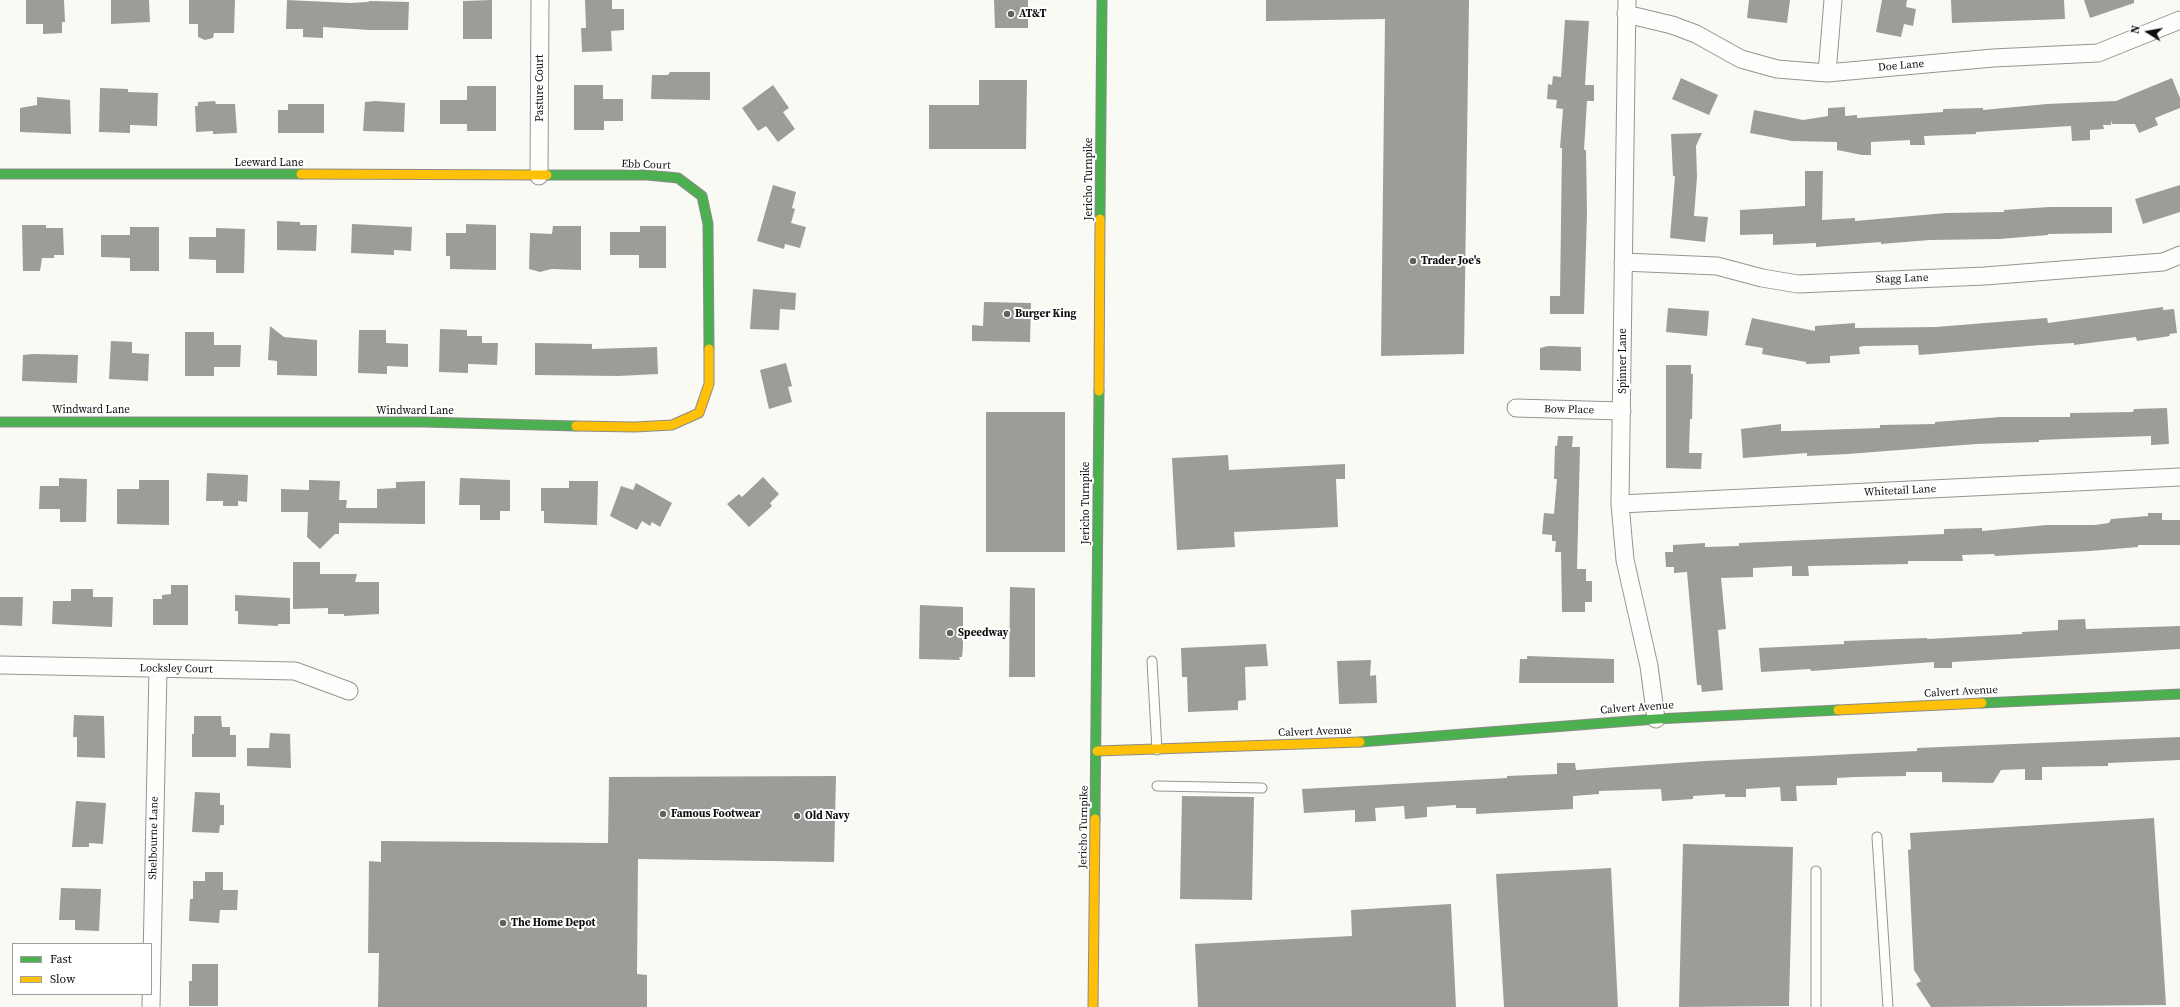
<!DOCTYPE html>
<html>
<head>
<meta charset="utf-8">
<style>
  body { margin:0 }
  #map { position:relative; width:2180px; height:1007px; overflow:hidden; background:#fafaf4; font-family:"Source Serif 4",serif }
  canvas { display:block }
  .legend { position:absolute; left:12px; top:943px; width:140px; height:52px; box-sizing:border-box; background:#fff; border:1px solid #9f9f9f; margin:0; padding:5px 7px; list-style:none; font-size:12px; color:#0e0e0e }
  .legend li { display:flex; align-items:center; gap:8px; height:20px }
  .legend b { width:20px; border:1px solid #9f9f9f }
  .north { position:absolute; left:2128px; top:12px; width:40px; height:40px; -webkit-text-stroke:3px #fff; paint-order:stroke; rotate:281deg; font-size:11px; font-weight:700; line-height:16px; text-align:center; color:#0e0e0e }
  .north::after { content:''; display:block; margin:auto; width:14px; height:18px; background:#0e0e0e; clip-path:polygon(50% 0,100% 100%,50% 72%,0 100%) }
</style>
</head>
<body>
<div id="map">
<canvas width="2180" height="1007"></canvas>
<ul class="legend">
<li><b style="height:5px;background:#4caf50"></b>Fast</li>
<li><b style="height:5px;background:#ffc107"></b>Slow</li>
</ul>
<div class="north">N</div>
</div>
<script>
const context = document.querySelector('canvas').getContext('2d');
context.lineJoin = 'round';
function paint(path, color) {
  context.fillStyle = color;
  context.fill(path, 'evenodd');
}
function trace(path, color, width, dash) {
  context.strokeStyle = color;
  context.lineWidth = width;
  context.lineCap = dash ? 'butt' : 'round';
  context.setLineDash(dash || []);
  context.stroke(path);
}
function write(font, color, halo, rows, align = 'center') {
  context.font = font + ' "Source Serif 4",serif';
  context.lineWidth = 4;
  context.setLineDash([]);
  context.textBaseline = 'middle';
  context.strokeStyle = halo;
  context.fillStyle = color;
  for (const [text, x, y, turn = 0] of rows) {
    context.save();
    context.translate(x, y);
    context.rotate((+turn || 0) * Math.PI / 180);
    context.textAlign = isNaN(turn) ? turn : align;
    if (halo) context.strokeText(text, 0, 0);
    context.fillText(text, 0, 0);
    context.restore();
  }
}
paint(new Path2D(`
  M 26,0 L 64,0 L 65,22 L 62,22 L 62,33 L 43,34 L 43,24 L 26,24 Z
  M 111,0 L 149,0 L 150,22 L 111,24 Z
  M 189,0 L 235,0 L 234,33 L 214,33 L 213,38 L 205,40 L 198,37 L 198,24 L 189,24 Z
  M 287,0 L 350,3 L 368,2 L 370,1 L 409,2 L 408,30 L 369,30 L 323,27 L 323,38 L 303,37 L 303,29 L 286,29 Z
  M 492,0 L 492,39 L 463,39 L 463,1 Z
  M 585,0 L 612,0 L 612,9 L 624,9 L 624,30 L 611,31 L 612,51 L 582,52 L 581,28 L 586,28 Z
  M 994,0 L 1028,0 L 1028,28 L 995,28 Z
  M 1266,0 L 1469,0 L 1464,354 L 1381,356 L 1385,19 L 1266,21 Z
  M 1749,0 L 1790,0 L 1787,23 L 1747,18 Z
  M 1882,0 L 1907,0 L 1906,7 L 1916,9 L 1913,26 L 1904,24 L 1901,37 L 1876,32 Z
  M 1951,0 L 2064,0 L 2065,19 L 1952,23 Z
  M 2084,0 L 2134,0 L 2134,3 L 2090,18 Z
  M 1565,20 L 1589,21 L 1585,85 L 1594,85 L 1594,101 L 1587,101 L 1584,150 L 1586,150 L 1587,214 L 1584,314 L 1550,314 L 1550,296 L 1560,296 L 1562,148 L 1560,148 L 1563,109 L 1556,108 L 1557,100 L 1547,99 L 1548,84 L 1552,85 L 1553,76 L 1561,77 Z
  M 670,72 L 710,72 L 710,100 L 651,99 L 652,75 L 668,75 Z
  M 1681,78 L 1718,95 L 1709,115 L 1672,99 Z
  M 2172,78 L 2180,98 L 2180,108 L 2155,118 L 2158,125 L 2139,133 L 2135,124 L 2112,124 L 2111,120 L 2111,125 L 2103,125 L 2104,129 L 2090,130 L 2090,140 L 2072,141 L 2071,126 L 1976,132 L 1976,134 L 1924,136 L 1925,145 L 1910,145 L 1910,140 L 1871,142 L 1871,155 L 1862,155 L 1837,150 L 1837,142 L 1792,141 L 1750,133 L 1754,110 L 1803,120 L 1828,116 L 1828,108 L 1845,107 L 1845,116 L 1857,115 L 1857,118 L 1943,112 L 1943,109 L 1983,108 L 1983,110 L 2047,104 L 2116,101 Z
  M 979,80 L 1027,80 L 1026,149 L 929,149 L 929,105 L 979,105 Z
  M 574,85 L 603,85 L 603,99 L 623,99 L 623,121 L 604,121 L 604,130 L 574,130 Z
  M 773,85 L 789,108 L 783,112 L 795,129 L 778,142 L 766,126 L 758,131 L 742,108 Z
  M 467,86 L 496,86 L 496,131 L 467,131 L 467,124 L 440,124 L 440,100 L 467,100 Z
  M 100,88 L 128,89 L 128,92 L 158,93 L 157,126 L 130,125 L 130,133 L 99,132 Z
  M 37,97 L 70,100 L 71,134 L 20,132 L 20,108 L 37,105 Z
  M 215,101 L 216,104 L 235,104 L 237,133 L 213,134 L 213,131 L 196,132 L 195,106 L 198,106 L 198,102 Z
  M 375,101 L 405,103 L 404,132 L 363,131 L 365,102 Z
  M 288,104 L 324,104 L 324,133 L 278,133 L 278,110 L 288,110 Z
  M 1702,133 L 1696,146 L 1697,177 L 1694,216 L 1708,217 L 1705,242 L 1670,238 L 1675,176 L 1673,176 L 1671,134 Z
  M 1805,171 L 1823,171 L 1822,220 L 1855,218 L 1855,221 L 1946,213 L 2004,212 L 2004,210 L 2049,207 L 2112,207 L 2112,233 L 2048,234 L 2048,235 L 1999,239 L 1930,240 L 1881,244 L 1881,242 L 1816,247 L 1816,243 L 1773,245 L 1773,234 L 1740,235 L 1740,210 L 1805,206 Z
  M 773,185 L 796,192 L 792,208 L 795,209 L 791,223 L 806,227 L 800,248 L 785,244 L 784,249 L 757,241 Z
  M 2180,185 L 2180,212 L 2143,224 L 2135,199 Z
  M 277,221 L 300,222 L 300,225 L 317,225 L 316,251 L 277,250 Z
  M 352,224 L 412,227 L 411,251 L 394,250 L 394,255 L 351,253 Z
  M 466,224 L 496,225 L 496,270 L 450,269 L 450,256 L 446,256 L 446,233 L 466,233 Z
  M 22,225 L 46,225 L 46,228 L 63,228 L 64,255 L 54,255 L 54,258 L 42,258 L 40,271 L 23,271 Z
  M 553,226 L 581,226 L 581,270 L 551,269 L 540,272 L 529,269 L 530,233 L 552,234 Z
  M 640,226 L 666,226 L 666,268 L 639,268 L 639,255 L 610,255 L 610,232 L 640,232 Z
  M 130,227 L 159,227 L 159,271 L 130,271 L 130,258 L 101,257 L 101,235 L 130,235 Z
  M 216,228 L 245,229 L 244,273 L 216,273 L 216,260 L 189,259 L 189,237 L 216,237 Z
  M 753,289 L 796,293 L 795,310 L 780,309 L 779,330 L 750,329 Z
  M 984,302 L 1031,303 L 1030,342 L 972,341 L 972,325 L 983,326 Z
  M 2163,307 L 2163,310 L 2174,309 L 2177,333 L 2169,334 L 2170,336 L 2137,341 L 2136,337 L 2074,345 L 2074,343 L 2041,345 L 1919,355 L 1918,345 L 1864,346 L 1859,347 L 1860,354 L 1830,356 L 1830,363 L 1806,364 L 1806,362 L 1762,354 L 1763,348 L 1745,345 L 1752,318 L 1815,331 L 1815,326 L 1855,323 L 1855,328 L 1936,327 L 2047,318 L 2048,323 Z
  M 1668,308 L 1709,311 L 1707,336 L 1666,332 Z
  M 270,326 L 284,337 L 317,340 L 317,376 L 277,375 L 277,361 L 268,360 Z
  M 440,329 L 467,330 L 467,336 L 482,336 L 482,343 L 498,343 L 497,365 L 468,364 L 468,373 L 439,372 Z
  M 359,330 L 386,330 L 386,343 L 408,344 L 408,367 L 387,366 L 387,374 L 358,373 Z
  M 185,332 L 214,332 L 214,345 L 241,345 L 240,367 L 214,367 L 214,376 L 185,376 Z
  M 111,341 L 132,342 L 132,353 L 149,354 L 148,381 L 109,379 Z
  M 535,343 L 592,344 L 592,349 L 657,347 L 658,374 L 618,376 L 535,375 Z
  M 1548,346 L 1581,347 L 1581,371 L 1540,370 L 1540,348 Z
  M 33,354 L 78,355 L 77,383 L 22,381 L 23,355 Z
  M 786,363 L 792,386 L 788,387 L 792,402 L 769,409 L 760,370 Z
  M 1666,365 L 1691,365 L 1691,374 L 1693,374 L 1692,419 L 1690,419 L 1689,453 L 1702,453 L 1701,469 L 1666,468 Z
  M 2167,408 L 2169,444 L 2151,445 L 2151,436 L 2089,438 L 2039,440 L 2039,442 L 1976,444 L 1848,454 L 1807,456 L 1807,453 L 1743,458 L 1741,429 L 1781,424 L 1781,431 L 1787,431 L 1880,428 L 1880,425 L 1935,424 L 1935,422 L 2000,417 L 2070,417 L 2070,413 L 2133,412 L 2134,409 Z
  M 986,412 L 1065,412 L 1065,552 L 986,552 Z
  M 1558,436 L 1573,436 L 1572,447 L 1580,447 L 1577,569 L 1586,569 L 1586,581 L 1592,581 L 1592,602 L 1585,602 L 1585,612 L 1562,612 L 1561,552 L 1555,552 L 1556,541 L 1552,541 L 1552,535 L 1542,534 L 1544,513 L 1554,514 L 1557,479 L 1554,479 L 1555,446 L 1557,446 Z
  M 1228,455 L 1229,470 L 1345,464 L 1345,479 L 1336,479 L 1338,527 L 1234,532 L 1235,547 L 1177,550 L 1172,458 Z
  M 207,473 L 248,475 L 247,502 L 238,501 L 238,506 L 223,506 L 223,501 L 206,501 Z
  M 763,477 L 779,494 L 770,503 L 772,506 L 749,527 L 727,504 L 739,494 L 742,497 Z
  M 59,478 L 87,479 L 86,522 L 60,522 L 60,509 L 39,509 L 40,486 L 59,486 Z
  M 460,478 L 510,480 L 510,511 L 500,511 L 500,520 L 480,520 L 480,505 L 459,505 Z
  M 139,480 L 169,480 L 169,525 L 117,524 L 117,489 L 139,489 Z
  M 309,480 L 340,481 L 339,500 L 347,500 L 346,508 L 377,508 L 377,489 L 396,488 L 396,482 L 425,481 L 425,524 L 339,523 L 339,534 L 335,534 L 320,549 L 307,537 L 308,512 L 281,512 L 281,489 L 309,490 Z
  M 569,481 L 598,481 L 597,525 L 544,523 L 544,511 L 541,511 L 541,488 L 569,488 Z
  M 636,483 L 672,503 L 660,527 L 652,522 L 650,526 L 642,521 L 637,530 L 610,516 L 621,486 L 633,490 Z
  M 2148,513 L 2162,513 L 2162,520 L 2180,520 L 2180,545 L 2138,545 L 2138,547 L 2090,551 L 1995,556 L 1994,554 L 1962,555 L 1963,561 L 1908,561 L 1908,564 L 1808,566 L 1809,576 L 1792,576 L 1792,566 L 1753,568 L 1753,577 L 1721,578 L 1726,629 L 1718,630 L 1723,690 L 1702,692 L 1701,685 L 1697,685 L 1687,572 L 1674,573 L 1674,567 L 1666,567 L 1665,552 L 1673,552 L 1673,545 L 1705,543 L 1705,547 L 1739,546 L 1739,543 L 1944,534 L 1944,529 L 1982,528 L 1982,531 L 2047,525 L 2095,525 L 2109,523 L 2111,519 L 2148,516 Z
  M 293,562 L 320,562 L 320,574 L 357,574 L 355,582 L 379,582 L 379,614 L 344,616 L 344,614 L 328,614 L 328,608 L 293,609 Z
  M 171,585 L 188,585 L 188,625 L 153,625 L 153,599 L 162,599 L 162,595 L 171,594 Z
  M 1010,587 L 1035,588 L 1035,677 L 1009,677 Z
  M 71,589 L 93,589 L 93,597 L 113,597 L 112,627 L 52,624 L 53,601 L 71,601 Z
  M 235,595 L 290,598 L 290,624 L 278,624 L 278,626 L 238,624 L 238,611 L 235,611 Z
  M 0,597 L 23,597 L 22,626 L 0,625 Z
  M 920,605 L 963,607 L 963,647 L 962,657 L 959,657 L 960,660 L 919,659 Z
  M 2085,619 L 2086,629 L 2180,626 L 2180,649 L 1952,662 L 1952,668 L 1934,668 L 1934,662 L 1811,671 L 1810,669 L 1761,672 L 1759,648 L 1844,644 L 1844,641 L 1927,638 L 1927,639 L 2022,634 L 2022,632 L 2058,630 L 2058,620 Z
  M 1266,644 L 1268,666 L 1245,667 L 1246,700 L 1238,701 L 1238,710 L 1188,712 L 1187,677 L 1182,677 L 1181,648 Z
  M 1527,656 L 1614,659 L 1614,683 L 1519,683 L 1520,659 L 1527,659 Z
  M 1371,660 L 1370,676 L 1376,675 L 1377,703 L 1339,704 L 1337,661 Z
  M 74,715 L 104,716 L 105,758 L 77,757 L 77,737 L 73,737 Z
  M 194,716 L 221,716 L 222,727 L 230,727 L 230,735 L 236,735 L 236,757 L 192,757 L 192,734 L 194,734 Z
  M 270,733 L 290,734 L 291,768 L 247,766 L 247,748 L 269,748 Z
  M 2180,737 L 2180,760 L 2108,763 L 2108,766 L 2042,767 L 2042,780 L 2025,780 L 2025,769 L 2001,770 L 1993,783 L 1942,782 L 1942,772 L 1906,772 L 1906,776 L 1855,777 L 1837,778 L 1837,785 L 1796,786 L 1797,801 L 1781,801 L 1780,787 L 1746,789 L 1746,797 L 1725,797 L 1725,794 L 1693,796 L 1693,799 L 1662,801 L 1661,789 L 1599,791 L 1599,794 L 1573,796 L 1573,809 L 1476,814 L 1476,808 L 1456,808 L 1456,805 L 1427,807 L 1427,817 L 1405,819 L 1404,806 L 1375,808 L 1376,821 L 1355,822 L 1355,810 L 1304,813 L 1302,789 L 1507,778 L 1507,776 L 1557,774 L 1557,763 L 1575,763 L 1576,770 L 1705,761 L 1917,751 L 1917,748 Z
  M 836,776 L 834,862 L 638,859 L 637,974 L 647,975 L 647,1007 L 378,1007 L 379,953 L 368,953 L 369,861 L 381,862 L 381,841 L 608,843 L 609,777 Z
  M 195,792 L 220,793 L 220,805 L 224,805 L 224,825 L 220,825 L 219,833 L 192,832 Z
  M 1182,796 L 1254,797 L 1252,900 L 1180,899 Z
  M 76,801 L 106,803 L 103,844 L 89,843 L 89,847 L 72,847 Z
  M 2154,818 L 2166,1005 L 1931,1007 L 1916,984 L 1921,981 L 1914,970 L 1908,850 L 1911,849 L 1910,833 Z
  M 1683,844 L 1793,847 L 1789,1006 L 1679,1007 Z
  M 1611,868 L 1618,1007 L 1504,1007 L 1496,874 Z
  M 205,872 L 223,872 L 223,890 L 238,890 L 237,910 L 220,910 L 219,923 L 189,921 L 190,899 L 193,899 L 193,881 L 205,881 Z
  M 61,888 L 101,889 L 99,931 L 75,930 L 75,920 L 59,920 Z
  M 1451,904 L 1456,1007 L 1198,1007 L 1195,944 L 1352,936 L 1351,910 Z
  M 192,964 L 218,964 L 218,1006 L 189,1006 L 189,981 L 192,981 Z`), '#9e9c99');
const lane = new Path2D(`
  M 1152,661 L 1157,750
  M 1157,786 L 1262,788
  M 1877,837 L 1888,1007
  M 1816,1007 L 1816,871`);
const street = new Path2D(`
  M 1627,0 L 1620,504 L 1625,560 L 1649,666 L 1656,719
  M 1626,14 L 1672,25 L 1696,34 L 1741,59 L 1777,69 L 1827,73 L 1993,58 L 2098,53 L 2180,20
  M 1827,73 L 1833,0
  M 539,176 L 540,0
  M 1623,262 L 1717,266 L 1762,278 L 1798,284 L 1985,276 L 2163,262 L 2180,255
  M 1516,408 L 1622,411
  M 1620,504 L 2180,477
  M 0,665 L 295,671 L 349,691
  M 151,1007 L 158,669`);
const fast = new Path2D(`
  M 0,174 L 301,174
  M 547,175 L 647,175 L 678,178 L 702,196 L 708,224 L 709,349
  M 1100,219 L 1102,0
  M 0,422 L 423,422 L 576,426
  M 1982,703 L 2180,694
  M 1360,742 L 1656,719 L 1838,710
  M 1095,819 L 1099,391`);
const slow = new Path2D(`
  M 301,174 L 547,175
  M 1099,391 L 1100,219
  M 576,426 L 635,427 L 672,425 L 699,413 L 709,384 L 709,349
  M 1838,710 L 1982,703
  M 1097,751 L 1360,742
  M 1093,1007 L 1095,819`);
trace(lane, '#949492', 11);
trace(street, '#949492', 19);
trace(fast, '#8b8b88', 11);
trace(slow, '#8b8b88', 11);
trace(lane, '#fefefd', 9);
trace(street, '#fefefd', 17);
trace(fast, '#4caf50', 9);
trace(slow, '#ffc107', 9);
for (const [x, y, r, color] of [
  [1011,14,4,"#61615e"],
  [1413,261,4,"#61615e"],
  [1007,314,4,"#61615e"],
  [950,633,4,"#61615e"],
  [663,814,4,"#61615e"],
  [797,816,4,"#61615e"],
  [503,923,4,"#61615e"]
]) {
  const dot = new Path2D();
  dot.arc(x, y, r, 0, 2 * Math.PI);
  context.fillStyle = color;
  context.fill(dot);
  trace(dot, '#fff', 1.5);
}
write('bold 11px', '#0e0e0e', '#fff', [
  ["AT&T",1019,14],
  ["Trader Joe's",1421,261],
  ["Burger King",1015,314],
  ["Speedway",958,633],
  ["Famous Footwear",671,814],
  ["Old Navy",805,816],
  ["The Home Depot",511,923]
], 'left');
write('11px', '#0e0e0e', '#fff', [
  ["Doe Lane",1901,66,-5],
  ["Pasture Court",540,88,-90],
  ["Leeward Lane",269,163],
  ["Ebb Court",646,165,2],
  ["Jericho Turnpike",1089,179,-90],
  ["Stagg Lane",1902,279,-2],
  ["Spinner Lane",1623,361,-90],
  ["Windward Lane",91,410],
  ["Bow Place",1569,410,1],
  ["Windward Lane",415,411],
  ["Whitetail Lane",1900,491,-3],
  ["Jericho Turnpike",1086,503,-90],
  ["Locksley Court",176,669,1],
  ["Calvert Avenue",1961,692,-3],
  ["Calvert Avenue",1637,708,-4],
  ["Calvert Avenue",1315,732,-2],
  ["Jericho Turnpike",1084,827,-89],
  ["Shelbourne Lane",154,838,-89]
]);
</script>
</body>
</html>
